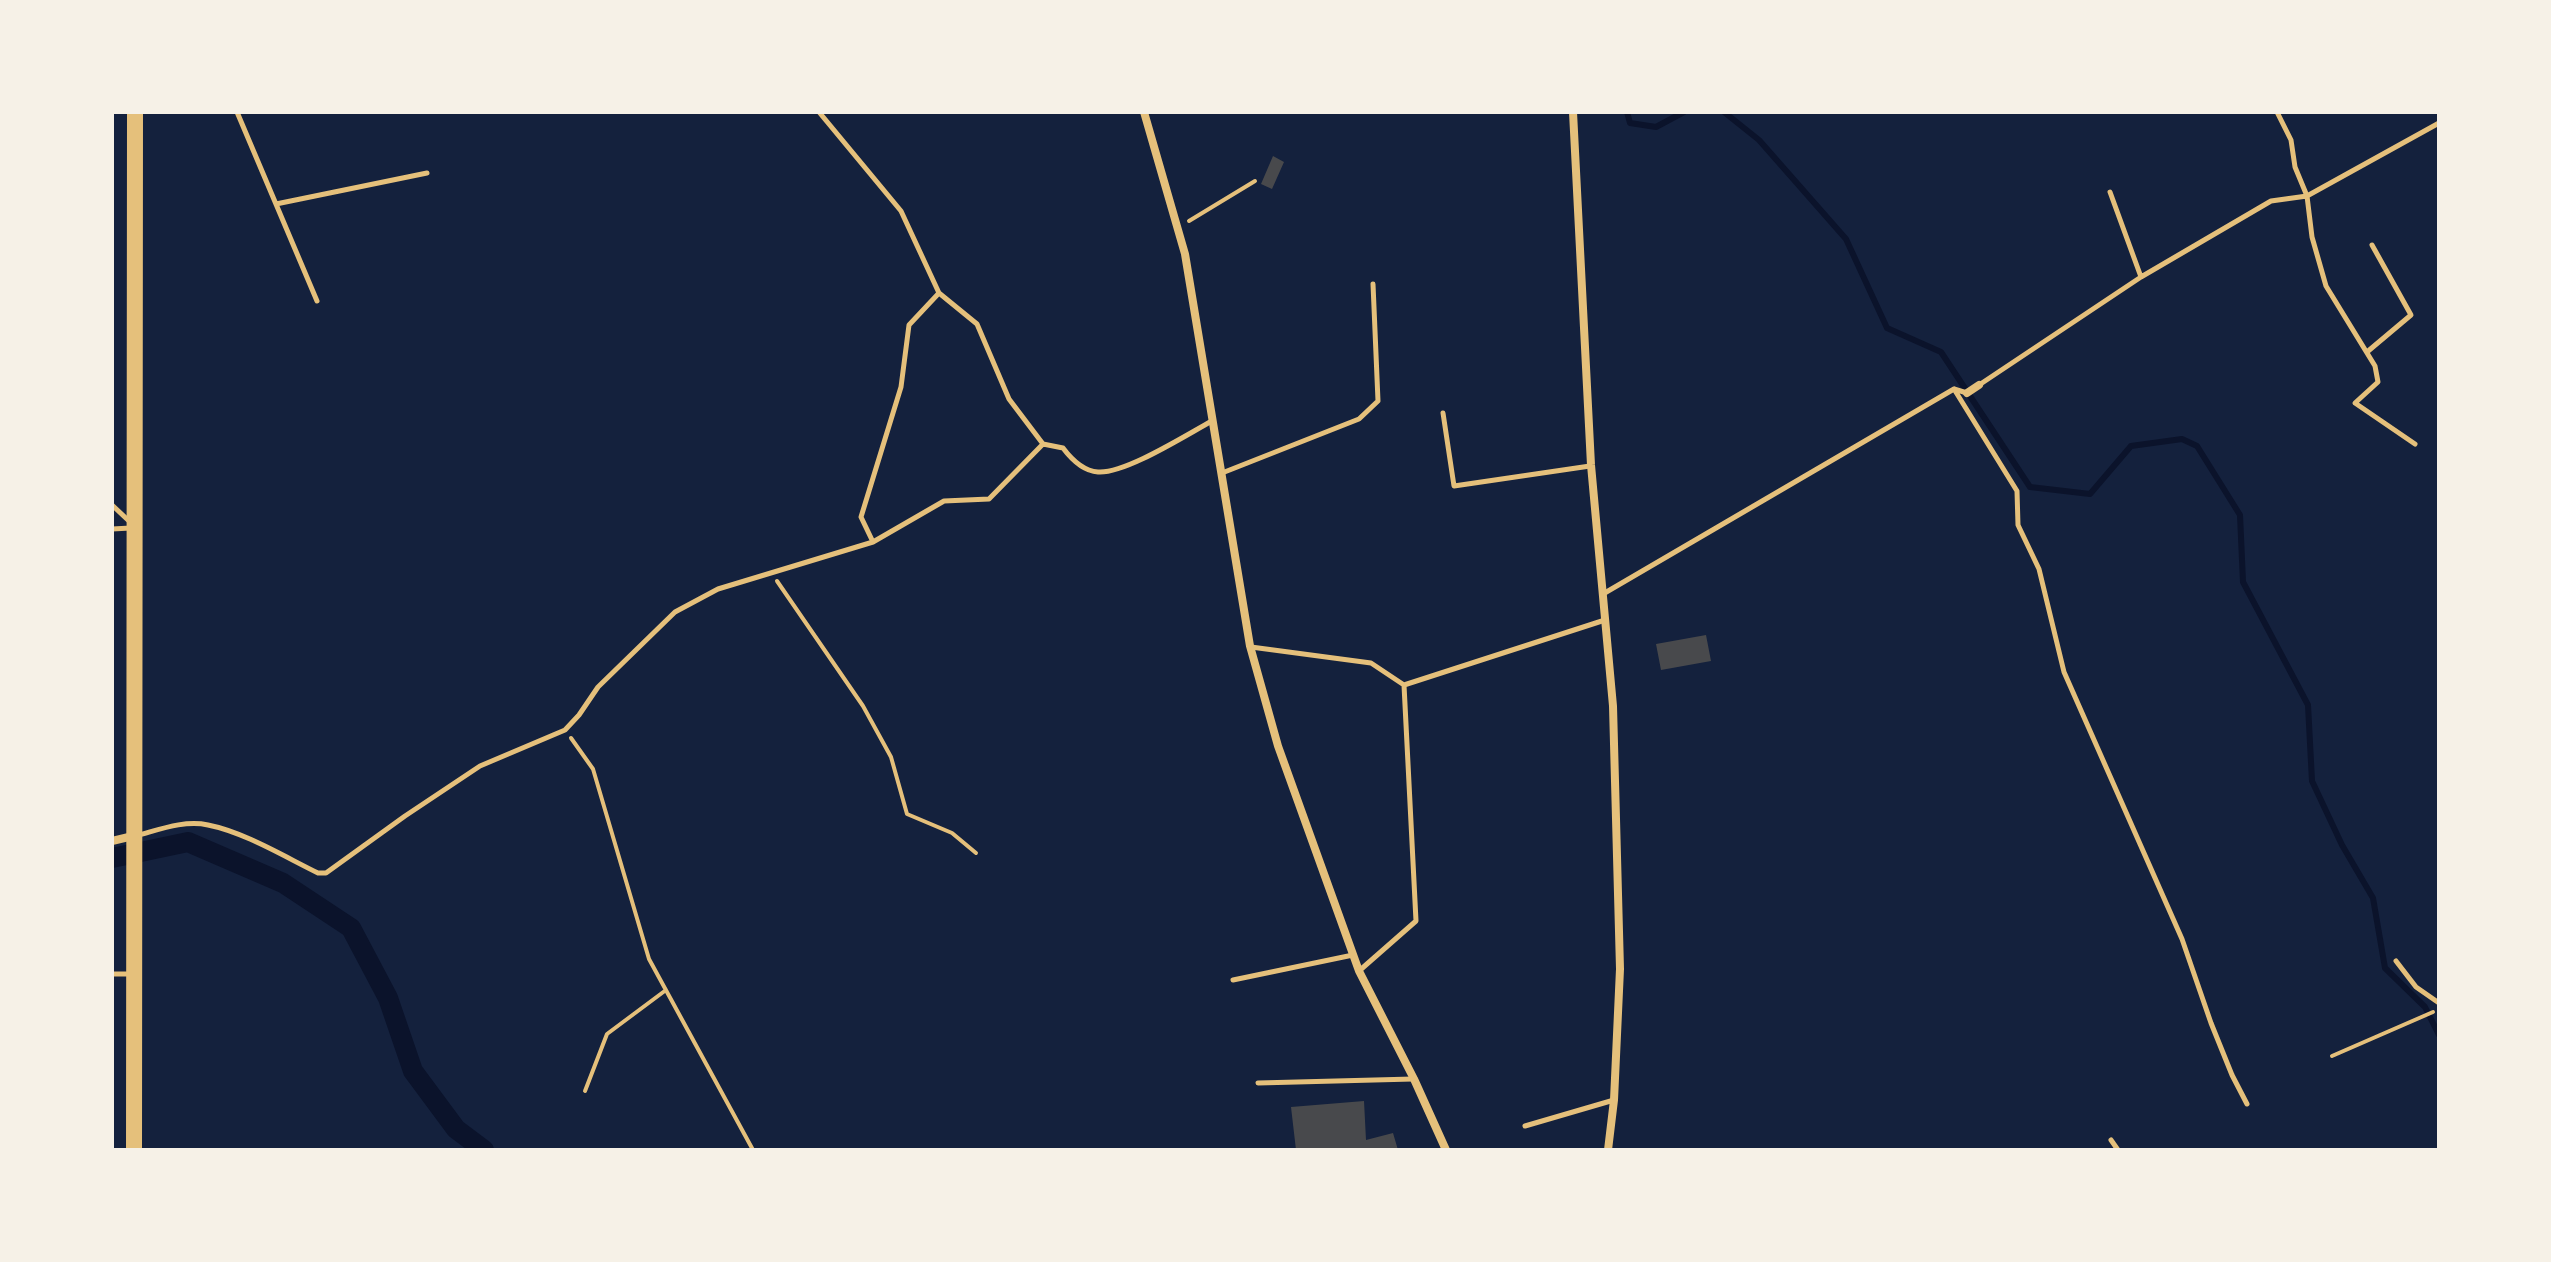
<!DOCTYPE html>
<html>
<head>
<meta charset="utf-8">
<style>
  body { margin:0 }
  #map { position:relative; width:2551px; height:1262px; overflow:hidden; background:#14213d; font-family:Quicksand,sans-serif }
  canvas { display:block }
  .frame { position:absolute; inset:0; border:114px solid #f6f1e7; pointer-events:none }
</style>
</head>
<body>
<div id="map">
<canvas width="2551" height="1262"></canvas>
<div class="frame"></div>
</div>
<script>
const context = document.querySelector('canvas').getContext('2d');
context.lineJoin = 'round';
function trace(path, color, width, dash) {
  context.strokeStyle = color;
  context.lineWidth = width;
  context.lineCap = dash ? 'butt' : 'round';
  context.setLineDash(dash || []);
  context.stroke(path);
}
function paint(path, color) {
  context.fillStyle = color;
  context.fill(path, 'evenodd');
}
trace(new Path2D(`
  M 1627,112 L 1630,123 L 1656,127 L 1684,112
  M 1724,112 L 1759,140 L 1846,239 L 1887,328 L 1941,352 L 2030,487 L 2090,494 L 2131,446 L 2182,439 L 2197,446 L 2240,515 L 2243,582 L 2308,705 L 2312,781 L 2342,845 L 2373,898 L 2385,968 L 2425,1007 L 2439,1035`), '#0b132b', 6);
trace(new Path2D(`
  M 112,858 L 188,842 L 283,883 L 351,928 L 388,998 L 413,1071 L 456,1129 L 484,1150`), '#0b132b', 20);
paint(new Path2D(`
  M 1273,156 L 1284,162 L 1272,189 L 1261,184 Z
  M 1706,635 L 1711,661 L 1661,670 L 1656,644 Z
  M 1364,1101 L 1366,1140 L 1393,1133 L 1398,1150 L 1296,1150 L 1291,1107 Z`), '#48494c');
trace(new Path2D(`
  M 1189,221 L 1255,181
  M 777,581 L 863,706 L 891,757 L 907,814 L 952,833 L 976,853
  M 571,738 L 593,769 L 649,959 L 753,1150
  M 2332,1056 L 2433,1012
  M 585,1091 L 607,1034 L 666,990`), '#e5c07b', 4);
trace(new Path2D(`
  M 237,112 L 317,301
  M 819,112 L 901,211 L 939,293 L 977,324 L 1009,399 L 1043,444 L 1063,448 C 1072,460 1083,471 1098,472 C 1125,474 1186,435 1212,421
  M 2277,112 L 2291,140 L 2295,167 L 2307,196 L 2312,237 L 2326,286 L 2375,366 L 2378,382 L 2355,403 L 2415,444
  M 2110,192 L 2141,277
  M 276,204 L 427,173
  M 2367,352 L 2411,315 L 2372,245
  M 1979,385 L 2141,277 L 2271,201 L 2307,196 L 2439,123
  M 1954,389 L 2017,491 L 2018,525 L 2039,569 L 2064,672 L 2182,939 L 2211,1023 L 2232,1075 L 2247,1104
  M 1443,413 L 1454,486 L 1590,466
  M 1222,473 L 1359,419 L 1378,401 L 1373,284
  M 112,505 L 129,521
  M 112,529 L 131,528
  M 873,542 L 861,517 L 901,387 L 909,325 L 939,293
  M 1603,594 L 1954,389 L 1967,393
  M 1251,647 L 1371,663 L 1404,685 L 1605,620
  M 139,835 C 161,829 185,820 208,825 C 244,832 285,857 318,873 L 326,873 L 405,816 L 480,766 L 565,730 L 579,715 L 598,687 L 675,612 L 718,589 L 873,542 L 944,501 L 989,499 L 1043,444
  M 2396,961 L 2416,987 L 2439,1003
  M 1359,971 L 1416,921 L 1404,685
  M 112,974 L 131,974
  M 1233,980 L 1353,955
  M 1258,1083 L 1413,1079
  M 1525,1126 L 1614,1100
  M 2111,1140 L 2118,1150`), '#e5c07b', 5);
trace(new Path2D(`
  M 1144,112 L 1185,254 L 1250,646 L 1278,746 L 1359,971 L 1414,1079 L 1446,1150
  M 1573,112 L 1591,465 L 1613,706 L 1620,969 L 1614,1100 L 1608,1150
  M 1967,393 L 1979,385
  M 112,841 L 133,836`), '#e5c07b', 8);
trace(new Path2D(`
  M 134,1150 L 135,112`), '#e5c07b', 16);
</script>
</body>
</html>
